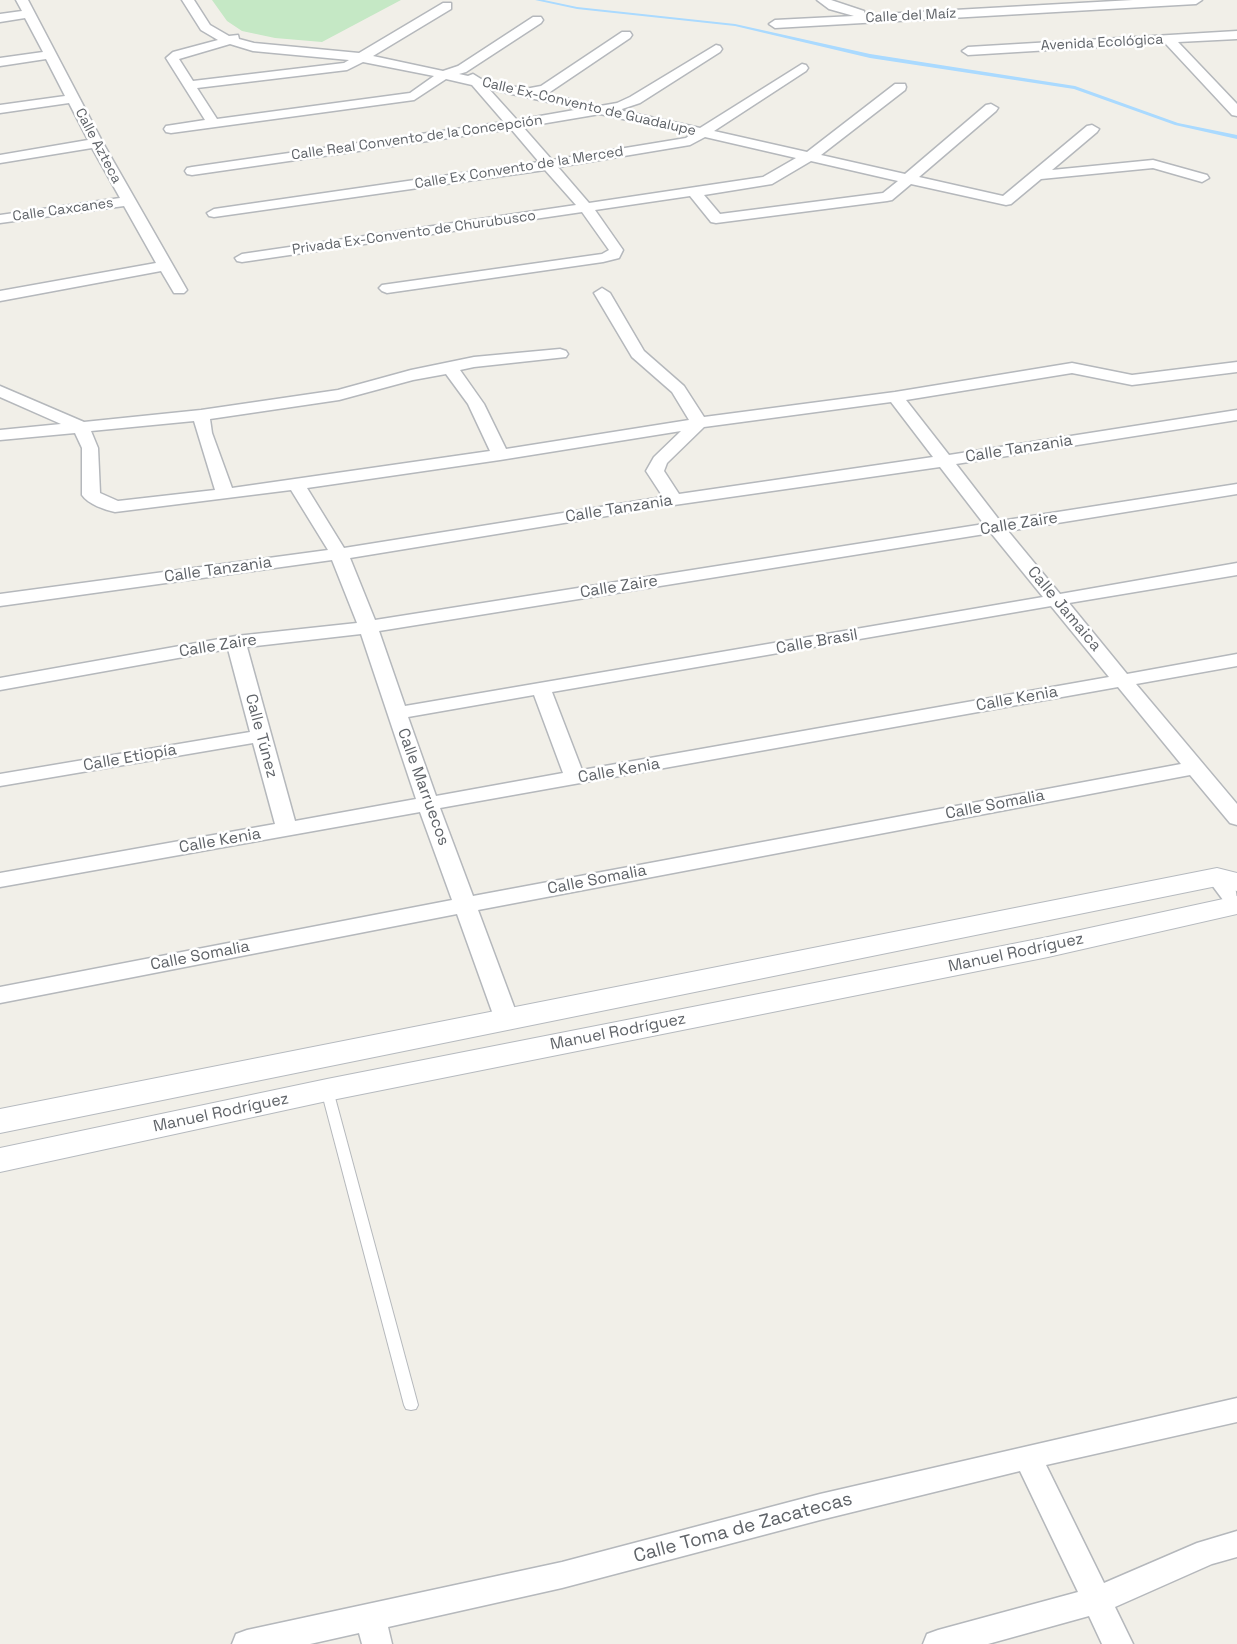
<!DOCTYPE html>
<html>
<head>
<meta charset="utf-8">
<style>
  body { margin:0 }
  canvas { display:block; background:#f1efe8 }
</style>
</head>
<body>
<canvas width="1237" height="1644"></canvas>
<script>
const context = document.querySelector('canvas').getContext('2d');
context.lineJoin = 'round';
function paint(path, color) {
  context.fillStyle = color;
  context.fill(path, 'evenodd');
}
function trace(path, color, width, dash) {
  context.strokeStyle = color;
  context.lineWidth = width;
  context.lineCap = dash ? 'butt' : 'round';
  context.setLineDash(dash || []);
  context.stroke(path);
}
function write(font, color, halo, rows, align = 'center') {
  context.font = font + ' "Space Grotesk",sans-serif';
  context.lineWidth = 5;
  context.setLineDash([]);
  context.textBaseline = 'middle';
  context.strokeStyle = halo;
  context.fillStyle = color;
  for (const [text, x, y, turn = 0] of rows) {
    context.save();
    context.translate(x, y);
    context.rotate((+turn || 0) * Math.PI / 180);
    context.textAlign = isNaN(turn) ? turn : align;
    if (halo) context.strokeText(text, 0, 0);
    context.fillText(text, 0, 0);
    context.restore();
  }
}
paint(new Path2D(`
  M 212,0 L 401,0 L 322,42 L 275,38 L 242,31 L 227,21 Z`), '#c5e8c5');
paint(new Path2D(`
  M 535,0 L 544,0 L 577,7 L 735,24 L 870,54 L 1075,86 L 1178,123 L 1237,135 L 1237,139 L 1175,125 L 1074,89 L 870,58 L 735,26 L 577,9 Z`), '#aadaff');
const lane = new Path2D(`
  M 327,1086 L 331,1087 L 333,1090 L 418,1405 L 416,1409 L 411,1410 L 406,1409 L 404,1405 L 321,1090 L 323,1087 Z`);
const street = new Path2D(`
  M 16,0 L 28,0 L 103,143 L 187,290 L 184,293 L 174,293 L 161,271 L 0,301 L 0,291 L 156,263 L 124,206 L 0,223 L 0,215 L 120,198 L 92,148 L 0,163 L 0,155 L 88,140 L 69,103 L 0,113 L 0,105 L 65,96 L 46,59 L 0,66 L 0,58 L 43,52 L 25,18 L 0,22 L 0,14 L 22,11 Z
  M 182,0 L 194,0 L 210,25 L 229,36 L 238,35 L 239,39 L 254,43 L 359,53 L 443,3 L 451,3 L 451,9 L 373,56 L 443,71 L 458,66 L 533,17 L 541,17 L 543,20 L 541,23 L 466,72 L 459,74 L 468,76 L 473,74 L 481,79 L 525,89 L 541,86 L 622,32 L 630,32 L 632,35 L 630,38 L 550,92 L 544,93 L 600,106 L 617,103 L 630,97 L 716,45 L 720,46 L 722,49 L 720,52 L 640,103 L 619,110 L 700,128 L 802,64 L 806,65 L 808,68 L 806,71 L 714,131 L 807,152 L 895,84 L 905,84 L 906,87 L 905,90 L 821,155 L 905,174 L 986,105 L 991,104 L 998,108 L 996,111 L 919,177 L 1003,196 L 1087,126 L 1092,125 L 1099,129 L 1097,132 L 1052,170 L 1153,160 L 1207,175 L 1209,178 L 1202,182 L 1153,168 L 1041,179 L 1011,204 L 1006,205 L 911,184 L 892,200 L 887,201 L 716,223 L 711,222 L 690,196 L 595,210 L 623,250 L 619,258 L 603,262 L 387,293 L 382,291 L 379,288 L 382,285 L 602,254 L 609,250 L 582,212 L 242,262 L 237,261 L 235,258 L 242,254 L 576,205 L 545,170 L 214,217 L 209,216 L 207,213 L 214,209 L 539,162 L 511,129 L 192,175 L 187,174 L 185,171 L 187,168 L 192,167 L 504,122 L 472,85 L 446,79 L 414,100 L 171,133 L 166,132 L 164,129 L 166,126 L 205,120 L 166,58 L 173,52 L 218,40 L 201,30 ZM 230,44 L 253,51 L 349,60 L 344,63 L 193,81 L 179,59 ZM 363,62 L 434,76 L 410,93 L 217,119 L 197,88 L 347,70 ZM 489,89 L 580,109 L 517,120 ZM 600,114 L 691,134 L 686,138 L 552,160 L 523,127 ZM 705,137 L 796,158 L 763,177 L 589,203 L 558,167 L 690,145 ZM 811,161 L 898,181 L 883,193 L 720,214 L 704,195 L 772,184 Z
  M 817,0 L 831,0 L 864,11 L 865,15 L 1133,0 L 1202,0 L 1196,4 L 775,28 L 769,24 L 775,20 L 854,16 L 829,9 Z
  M 1237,31 L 1237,39 L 1178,42 L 1237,104 L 1237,116 L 1232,115 L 1165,43 L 968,55 L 962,51 L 968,47 Z
  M 602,288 L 610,293 L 644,351 L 684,386 L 704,417 L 895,392 L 1072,363 L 1132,375 L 1237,362 L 1237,372 L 1132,385 L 1072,373 L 906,400 L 949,455 L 1237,410 L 1237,420 L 956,464 L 1000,521 L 1237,484 L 1237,494 L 1008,531 L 1060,594 L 1237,563 L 1237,575 L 1069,603 L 1127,674 L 1237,654 L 1237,666 L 1136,684 L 1237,804 L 1237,825 L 1230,823 L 1190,775 L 478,910 L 519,1020 L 515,1026 L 507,1028 L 499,1026 L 495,1020 L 457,914 L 0,1003 L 0,987 L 452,900 L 420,812 L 0,887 L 0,873 L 275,824 L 253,743 L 0,786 L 0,774 L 250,732 L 228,649 L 0,690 L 0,678 L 236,636 L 357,623 L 332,560 L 0,606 L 0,594 L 328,550 L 291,490 L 115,512 C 105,510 88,504 82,495 L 82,448 L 75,433 L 0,440 L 0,430 L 61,424 L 0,397 L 0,386 L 84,422 L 201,410 L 338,390 L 411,370 L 474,357 L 560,349 L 566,351 L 568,354 L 566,357 L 474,367 L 460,370 L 484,404 L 506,449 L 689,420 L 672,392 L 632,357 L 594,293 ZM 446,374 L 468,404 L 490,451 L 232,488 L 212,433 L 210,419 L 339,400 L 413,380 ZM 891,402 L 933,457 L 679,494 L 664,471 L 667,463 L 704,427 ZM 194,421 L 215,490 L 118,501 L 100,493 L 98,448 L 91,431 ZM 681,431 L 654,457 L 646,471 L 663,497 L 344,548 L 307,488 L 500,460 ZM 940,467 L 984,524 L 375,620 L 350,558 L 674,505 ZM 991,533 L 1043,597 L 405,706 L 379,631 ZM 1051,606 L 1109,677 L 582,770 L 552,692 ZM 361,634 L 416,799 L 295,821 L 247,647 ZM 1118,687 L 1181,764 L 473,896 L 440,808 ZM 534,695 L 563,773 L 436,796 L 408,717 Z
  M 1217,870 C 1237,875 1237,893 1237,910 L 1229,908 L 1206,877 L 1209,872 Z
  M 1237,1398 L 1237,1422 L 1046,1465 L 1104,1583 L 1197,1543 L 1237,1531 L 1237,1557 L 1212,1564 L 1115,1607 L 1133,1644 L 1102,1644 L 1089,1616 L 988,1644 L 923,1644 L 927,1634 L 938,1630 L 1078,1592 L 1020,1471 L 820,1520 L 562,1588 L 388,1627 L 392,1644 L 362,1644 L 359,1633 L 310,1644 L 232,1644 L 236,1634 L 247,1630 L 562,1562 L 820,1494 Z`);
const secondary = new Path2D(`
  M 1217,868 L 1237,873 L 1237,891 L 1217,886 L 0,1133 L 0,1109 Z
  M 1237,896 L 1237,914 L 1048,957 L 327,1101 L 0,1172 L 0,1148 L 327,1079 L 1048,937 Z`);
trace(lane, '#b5b8bc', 2);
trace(street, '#b5b8bc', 3);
trace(secondary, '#b6babf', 2);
paint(lane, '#fff');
paint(street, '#fff');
paint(secondary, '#fff');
write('14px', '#5f6368', '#fff', [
  ["Calle del Maíz",911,16,-3],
  ["Avenida Ecológica",1102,43,-3],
  ["Calle Ex-Convento de Guadalupe",589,107,13],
  ["Calle Real Convento de la Concepción",417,138,-8],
  ["Calle Azteca",98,146,62],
  ["Calle Ex Convento de la Merced",519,168,-9],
  ["Calle Caxcanes",63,210,-8],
  ["Privada Ex-Convento de Churubusco",414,233,-8]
]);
write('16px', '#5f6368', '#fff', [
  ["Calle Tanzania",1019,449,-9],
  ["Calle Tanzania",619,509,-9],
  ["Calle Zaire",1019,524,-9],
  ["Calle Tanzania",218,570,-8],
  ["Calle Zaire",619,587,-9],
  ["Calle Jamaica",1064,609,50],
  ["Calle Brasil",817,642,-10],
  ["Calle Zaire",218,646,-9],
  ["Calle Kenia",1017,699,-10],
  ["Calle Túnez",261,736,75],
  ["Calle Etiopía",130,758,-10],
  ["Calle Kenia",619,771,-10],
  ["Calle Marruecos",423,787,70],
  ["Calle Somalia",995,805,-11],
  ["Calle Kenia",220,841,-10],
  ["Calle Somalia",597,880,-11],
  ["Manuel Rodríguez",1016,953,-12],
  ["Calle Somalia",200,956,-11],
  ["Manuel Rodríguez",618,1032,-11],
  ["Manuel Rodríguez",221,1113,-12]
]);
write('19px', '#5f6368', '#fff', [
  ["Calle Toma de Zacatecas",743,1528,-15]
]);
</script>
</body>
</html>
